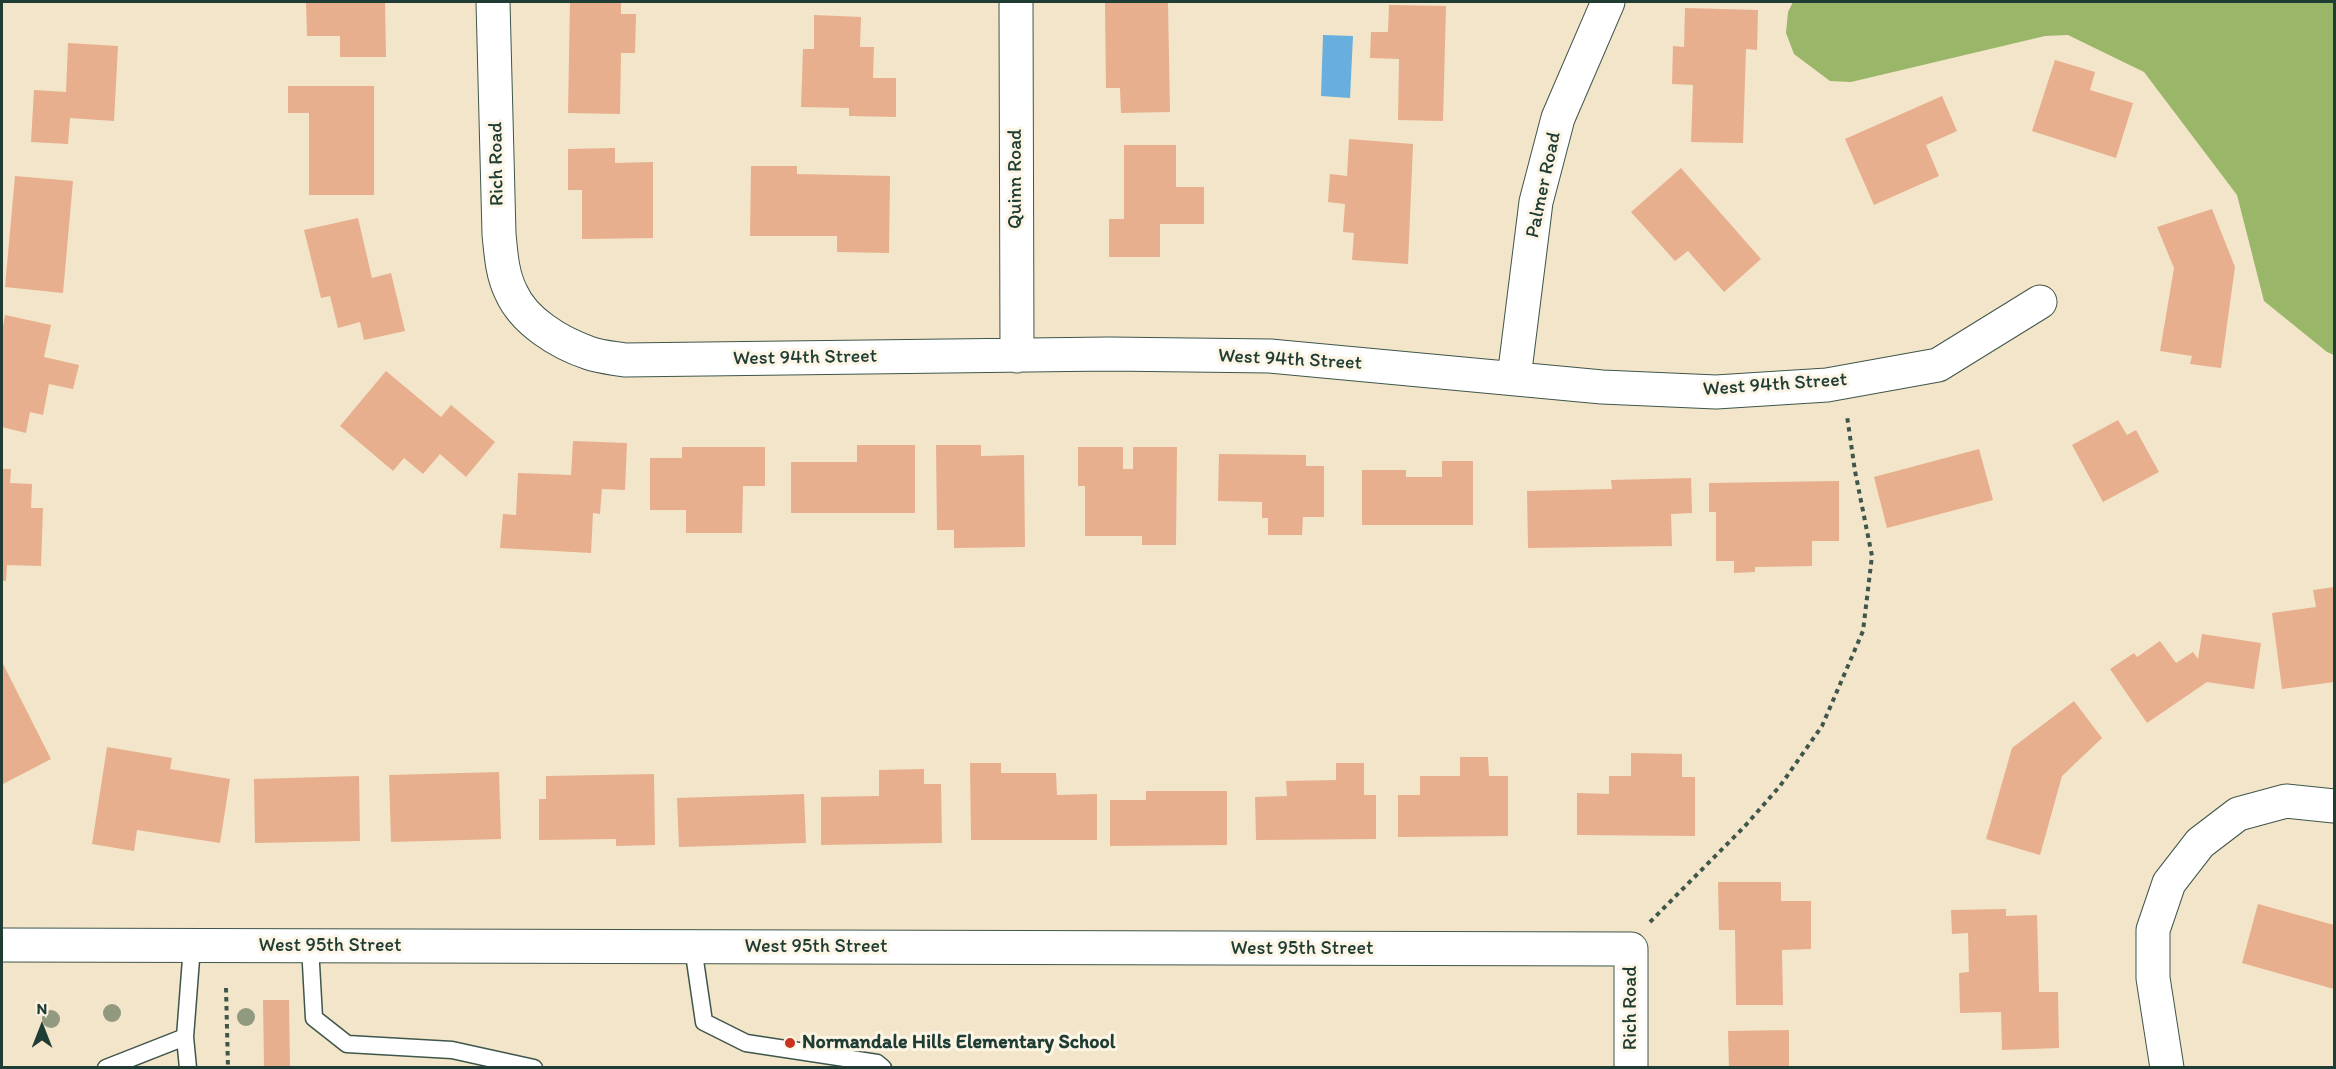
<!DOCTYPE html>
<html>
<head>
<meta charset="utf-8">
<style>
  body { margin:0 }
  #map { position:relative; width:2336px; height:1069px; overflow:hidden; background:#f3e5c9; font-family:Itim,sans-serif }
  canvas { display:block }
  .frame { position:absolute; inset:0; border:3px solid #1f3d34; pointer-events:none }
  .north { position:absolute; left:12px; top:997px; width:60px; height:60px; -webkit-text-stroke:4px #fcf5e5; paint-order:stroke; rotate:0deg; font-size:16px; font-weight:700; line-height:24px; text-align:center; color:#1f3d34 }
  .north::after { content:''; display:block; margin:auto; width:21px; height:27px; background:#1f3d34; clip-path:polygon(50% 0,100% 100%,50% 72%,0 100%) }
</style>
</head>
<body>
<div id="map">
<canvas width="2336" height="1069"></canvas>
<div class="frame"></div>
<div class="north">N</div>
</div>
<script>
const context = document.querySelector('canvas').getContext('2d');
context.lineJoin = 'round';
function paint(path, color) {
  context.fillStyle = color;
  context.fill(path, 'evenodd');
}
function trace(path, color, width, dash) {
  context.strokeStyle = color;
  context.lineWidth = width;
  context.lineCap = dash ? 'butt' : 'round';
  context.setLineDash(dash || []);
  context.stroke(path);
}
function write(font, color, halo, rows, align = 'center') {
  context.font = font + ' Itim,sans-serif';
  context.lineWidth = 6;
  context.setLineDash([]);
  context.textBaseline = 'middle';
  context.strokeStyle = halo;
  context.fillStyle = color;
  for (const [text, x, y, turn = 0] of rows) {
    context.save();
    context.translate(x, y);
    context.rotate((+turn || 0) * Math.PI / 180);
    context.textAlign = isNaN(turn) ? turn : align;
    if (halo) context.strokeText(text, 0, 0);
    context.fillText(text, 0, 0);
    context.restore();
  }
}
paint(new Path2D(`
  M 1793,2 L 2334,2 L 2334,355 L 2327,352 L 2264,301 L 2237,195 L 2144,72 L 2068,35 L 2045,36 L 1851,82 L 1830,81 L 1794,54 L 1786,33 L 1788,12 Z`), '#99b669');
paint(new Path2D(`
  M 1323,35 L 1353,36 L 1350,98 L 1321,96 Z`), '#68afdf');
paint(new Path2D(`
  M 306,2 L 385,2 L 386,57 L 340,57 L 340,36 L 307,36 Z
  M 570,2 L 621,2 L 621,14 L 636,14 L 635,53 L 621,53 L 620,114 L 568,113 Z
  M 1105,2 L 1168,2 L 1170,112 L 1121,113 L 1120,88 L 1106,88 Z
  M 1389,5 L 1446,6 L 1443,121 L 1398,120 L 1399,59 L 1370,58 L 1371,32 L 1388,32 Z
  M 1685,8 L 1758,10 L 1757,50 L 1746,49 L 1743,143 L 1691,142 L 1693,85 L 1672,84 L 1673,46 L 1684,47 Z
  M 814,15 L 861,17 L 860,47 L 874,47 L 873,78 L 896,78 L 896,117 L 849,116 L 849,108 L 801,107 L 803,49 L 814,49 Z
  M 68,43 L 118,46 L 114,121 L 70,118 L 68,144 L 31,142 L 34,90 L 66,92 Z
  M 2055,60 L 2095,72 L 2090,90 L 2133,103 L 2116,158 L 2032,131 Z
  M 288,86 L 374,86 L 374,195 L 309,195 L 309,113 L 288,113 Z
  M 1942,96 L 1957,131 L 1926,145 L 1939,176 L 1874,205 L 1845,139 Z
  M 1349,139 L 1413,144 L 1408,264 L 1352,260 L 1354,233 L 1343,232 L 1345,204 L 1328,202 L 1330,174 L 1347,176 Z
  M 1124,145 L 1176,145 L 1176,187 L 1204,187 L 1204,224 L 1160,224 L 1160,257 L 1109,257 L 1109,219 L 1124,219 Z
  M 615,148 L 615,163 L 653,162 L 653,238 L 582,239 L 582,190 L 568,190 L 568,149 Z
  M 751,166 L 797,166 L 797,174 L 890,176 L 889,253 L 837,252 L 837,236 L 750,236 Z
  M 1681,168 L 1761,259 L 1724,292 L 1688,251 L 1675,261 L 1631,212 Z
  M 15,176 L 73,181 L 63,293 L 5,287 Z
  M 2212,209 L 2235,267 L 2221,368 L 2190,364 L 2192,356 L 2160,351 L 2174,268 L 2157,227 Z
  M 358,218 L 372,278 L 391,273 L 405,331 L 364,340 L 360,322 L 338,328 L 330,296 L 321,298 L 304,230 Z
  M 5,315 L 51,325 L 44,357 L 79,365 L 73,389 L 49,384 L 43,415 L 30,412 L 26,433 L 2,427 L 2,333 Z
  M 386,371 L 441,417 L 451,405 L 495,442 L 466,477 L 440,454 L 423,474 L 404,458 L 393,471 L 340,426 Z
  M 2118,420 L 2127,435 L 2136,430 L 2159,472 L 2103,502 L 2072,445 Z
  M 573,441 L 627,443 L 625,490 L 602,489 L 600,514 L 593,513 L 591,553 L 500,548 L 503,514 L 516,515 L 518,473 L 571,475 Z
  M 857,445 L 915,445 L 915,513 L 791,513 L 791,462 L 857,462 Z
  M 936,445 L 981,445 L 981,456 L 1024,455 L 1025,547 L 954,548 L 954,530 L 937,530 Z
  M 682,447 L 765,447 L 765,486 L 743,486 L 742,533 L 686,533 L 686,510 L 650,510 L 650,458 L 682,458 Z
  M 1078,447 L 1123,447 L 1123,469 L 1133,469 L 1133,447 L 1177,447 L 1176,545 L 1142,545 L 1142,536 L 1085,536 L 1085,486 L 1078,486 Z
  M 1979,449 L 1993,500 L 1887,528 L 1874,477 Z
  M 1219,454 L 1306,455 L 1306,466 L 1324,466 L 1324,517 L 1303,517 L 1302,535 L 1268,535 L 1268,518 L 1262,518 L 1262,502 L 1218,501 Z
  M 1442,461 L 1473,461 L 1473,525 L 1362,525 L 1362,470 L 1406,470 L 1406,477 L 1442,477 Z
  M 2,469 L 11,469 L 10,483 L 32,484 L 31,508 L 43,508 L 41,566 L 7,565 L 6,581 L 2,581 Z
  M 1691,478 L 1692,513 L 1671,514 L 1672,546 L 1528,548 L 1527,491 L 1612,489 L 1611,480 Z
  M 1839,481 L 1839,541 L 1812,541 L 1812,566 L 1755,567 L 1755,572 L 1734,573 L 1734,561 L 1716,561 L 1716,512 L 1709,512 L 1709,483 Z
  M 2334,587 L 2334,682 L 2282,689 L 2272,613 L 2316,607 L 2313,590 Z
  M 2202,634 L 2261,643 L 2254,689 L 2207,682 L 2147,723 L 2110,669 L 2134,653 L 2137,657 L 2160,641 L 2176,663 L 2193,652 L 2198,659 Z
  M 2,662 L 51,759 L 3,784 L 2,782 Z
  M 2074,701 L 2102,738 L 2062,776 L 2040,855 L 1986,839 L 2012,748 Z
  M 107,747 L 172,758 L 170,769 L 230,779 L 220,843 L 137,830 L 134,851 L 92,844 Z
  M 1631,753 L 1682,754 L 1682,777 L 1695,777 L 1695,836 L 1577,835 L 1577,793 L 1609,794 L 1609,776 L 1631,776 Z
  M 1460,757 L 1488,757 L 1489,776 L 1508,776 L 1508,836 L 1398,837 L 1398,795 L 1420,795 L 1420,776 L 1460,776 Z
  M 970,763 L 1001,763 L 1001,773 L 1056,773 L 1057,795 L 1097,794 L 1097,840 L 971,840 Z
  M 1336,763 L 1364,763 L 1364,795 L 1376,795 L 1376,839 L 1256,840 L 1255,797 L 1287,796 L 1286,781 L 1336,780 Z
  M 924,769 L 924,784 L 941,784 L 942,843 L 821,845 L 821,797 L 879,796 L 879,770 Z
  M 499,772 L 501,839 L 391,842 L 389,775 Z
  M 654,774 L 655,845 L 616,846 L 616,839 L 539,840 L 539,799 L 546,799 L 546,776 Z
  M 359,776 L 360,841 L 255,843 L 254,779 Z
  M 1146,791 L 1227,791 L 1227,845 L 1110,846 L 1110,800 L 1146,800 Z
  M 804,794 L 806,843 L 679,847 L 677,798 Z
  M 1718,882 L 1781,882 L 1781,901 L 1811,901 L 1811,949 L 1782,950 L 1783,1005 L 1736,1005 L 1735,930 L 1719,930 Z
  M 2258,904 L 2334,925 L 2334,989 L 2242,963 Z
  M 2006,909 L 2006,916 L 2037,915 L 2039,992 L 2058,992 L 2059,1048 L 2002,1050 L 2001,1012 L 1960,1013 L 1959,973 L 1969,972 L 1968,933 L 1952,934 L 1951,910 Z
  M 263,1000 L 289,1000 L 290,1068 L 264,1068 Z
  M 1789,1030 L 1789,1068 L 1729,1068 L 1728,1031 Z`), '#e7af8d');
const service = new Path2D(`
  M 310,946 L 314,1018 L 347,1044 L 452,1050 L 534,1068
  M 693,947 L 704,1022 L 746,1043 L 877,1063 L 883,1068
  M 106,1068 L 185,1037
  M 188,1068 L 185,1037 L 192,946`);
const minor = new Path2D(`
  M 493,2 L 499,234 C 501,254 502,274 511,292 C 524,322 560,343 589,353 C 600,357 613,358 625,360 L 1109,354 L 1270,356 L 1602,387 L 1716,392 L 1827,385 L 1938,365 L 2040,302
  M 1016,2 L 1017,356
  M 1514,378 L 1536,202 L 1558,118 L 1608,2
  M 2,945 L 1631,949 L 1631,1068
  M 2167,1068 L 2153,978 L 2153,930 L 2169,883 L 2200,843 L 2238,814 L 2286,801 L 2334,806`);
trace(service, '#3f564a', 19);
trace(minor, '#3f564a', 35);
trace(new Path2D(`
  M 1650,922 L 1745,826 L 1780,786 L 1822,726 L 1863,631 L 1872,556 L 1855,471 L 1847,416
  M 226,988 L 228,1068`), '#3f564a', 4, [4.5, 4.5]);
trace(service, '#fff', 16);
trace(minor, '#fff', 33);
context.fillStyle = '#91997f';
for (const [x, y] of [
  [112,1013],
  [246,1017],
  [51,1019]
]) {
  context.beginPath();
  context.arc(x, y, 9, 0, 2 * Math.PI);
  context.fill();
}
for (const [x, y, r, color] of [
  [790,1043,6,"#c8321e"]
]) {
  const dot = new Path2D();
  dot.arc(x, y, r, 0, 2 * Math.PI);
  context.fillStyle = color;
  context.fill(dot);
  trace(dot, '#fcf5e5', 2);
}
write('20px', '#1f3d34', '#fcf5e5', [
  ["Rich Road",497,164,-91],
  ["Quinn Road",1016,179,-90],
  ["Palmer Road",1544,185,-78],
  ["West 94th Street",805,358,-1],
  ["West 94th Street",1290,360,3],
  ["West 94th Street",1775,385,-4],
  ["West 95th Street",330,946],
  ["West 95th Street",816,947],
  ["West 95th Street",1302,949],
  ["Rich Road",1631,1008,-90]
]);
write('bold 20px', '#1f3d34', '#fcf5e5', [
  ["Normandale Hills Elementary School",802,1043]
], 'left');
</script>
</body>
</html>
